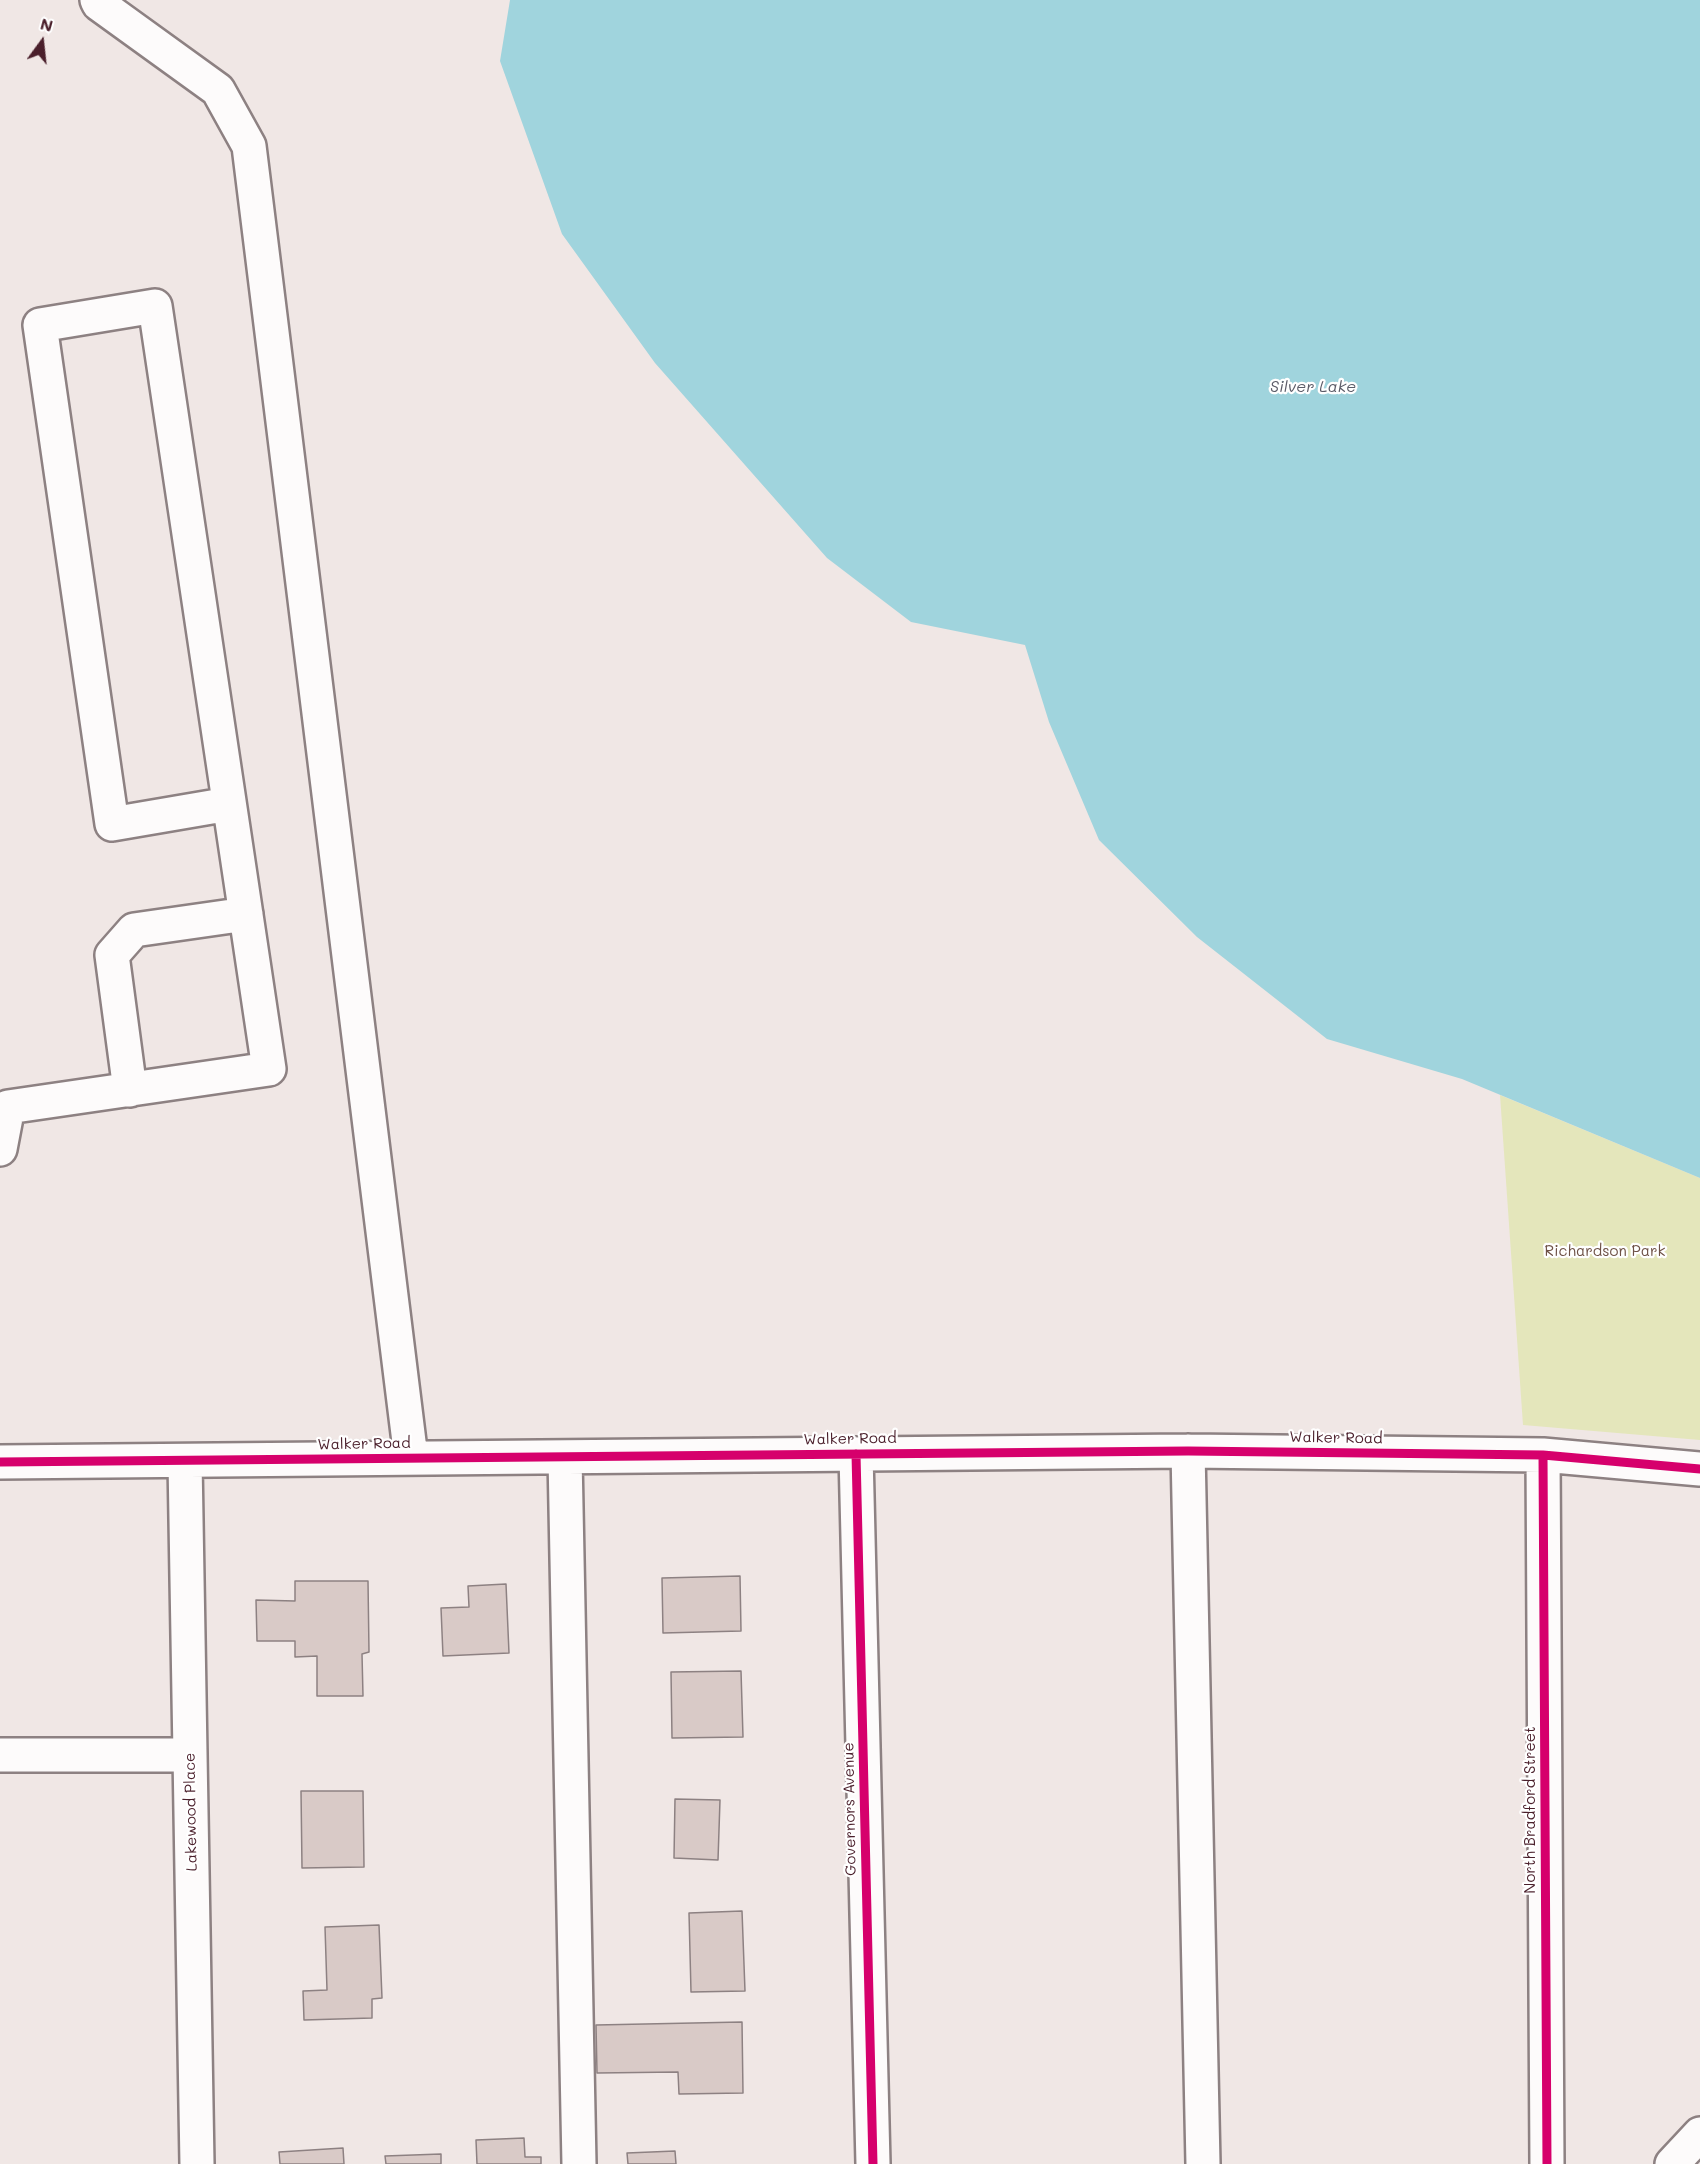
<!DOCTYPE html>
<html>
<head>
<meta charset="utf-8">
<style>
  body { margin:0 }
  #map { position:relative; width:1700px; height:2164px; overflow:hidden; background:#f0e7e5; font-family:Mali,sans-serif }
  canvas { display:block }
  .north { position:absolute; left:12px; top:12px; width:60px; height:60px; -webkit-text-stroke:4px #fff; paint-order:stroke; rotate:15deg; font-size:16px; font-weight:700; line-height:24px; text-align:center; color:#4a1f2b }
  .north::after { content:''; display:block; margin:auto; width:21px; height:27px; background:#4a1f2b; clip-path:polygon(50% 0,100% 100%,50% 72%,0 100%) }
</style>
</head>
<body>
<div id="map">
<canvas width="1700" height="2164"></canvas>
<div class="north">N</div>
</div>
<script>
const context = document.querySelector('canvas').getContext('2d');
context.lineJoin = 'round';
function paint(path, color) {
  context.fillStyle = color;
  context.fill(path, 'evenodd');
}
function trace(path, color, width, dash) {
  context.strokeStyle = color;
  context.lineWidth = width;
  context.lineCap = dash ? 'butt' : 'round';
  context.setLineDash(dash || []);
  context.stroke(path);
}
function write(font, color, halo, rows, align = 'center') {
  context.font = font + ' Mali,sans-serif';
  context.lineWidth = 4.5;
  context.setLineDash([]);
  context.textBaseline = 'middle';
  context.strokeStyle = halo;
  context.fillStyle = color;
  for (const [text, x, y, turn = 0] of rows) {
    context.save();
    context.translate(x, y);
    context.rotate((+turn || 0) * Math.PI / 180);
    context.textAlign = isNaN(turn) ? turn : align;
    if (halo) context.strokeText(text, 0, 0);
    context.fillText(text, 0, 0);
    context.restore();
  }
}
paint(new Path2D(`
  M 1500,1095 L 1700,1178 L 1700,1440 L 1523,1425 Z`), '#e4e6bb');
paint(new Path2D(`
  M 510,0 L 1700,0 L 1700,1178 L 1462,1079 L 1327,1039 L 1197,937 L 1099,840 L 1049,722 L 1025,645 L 911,622 L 827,558 L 655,363 L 562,234 L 500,61 Z`), '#a0d4dd');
const building = new Path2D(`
  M 740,1576 L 741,1631 L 663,1633 L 662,1578 Z
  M 295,1581 L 368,1581 L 369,1652 L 362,1654 L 363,1696 L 317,1696 L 317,1656 L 295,1657 L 295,1641 L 257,1641 L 256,1600 L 295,1601 Z
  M 506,1584 L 509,1653 L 443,1656 L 441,1608 L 469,1607 L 468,1586 Z
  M 741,1671 L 743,1737 L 672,1738 L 671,1672 Z
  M 301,1791 L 363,1791 L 364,1867 L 302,1868 Z
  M 675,1799 L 720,1800 L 718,1860 L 674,1858 Z
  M 742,1911 L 745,1991 L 691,1992 L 689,1913 Z
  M 379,1925 L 382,1998 L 372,1999 L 372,2018 L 304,2020 L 303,1991 L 327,1990 L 325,1927 Z
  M 742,2022 L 743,2093 L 679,2094 L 678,2072 L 597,2073 L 596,2025 Z
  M 524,2138 L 525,2157 L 541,2157 L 541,2164 L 477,2164 L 476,2140 Z
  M 343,2148 L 344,2164 L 280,2164 L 279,2152 Z
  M 675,2151 L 676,2164 L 628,2164 L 627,2153 Z
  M 441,2154 L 441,2164 L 386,2164 L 385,2156 Z`);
paint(building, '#d9cac7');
trace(building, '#8d8182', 1.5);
const minor = new Path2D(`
  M 97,0 L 99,4 L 218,90 L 249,146 L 411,1458
  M 130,1090 L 112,955 L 134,930 L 246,914
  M 0,1149 L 8,1107 L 269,1069 L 155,306 L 40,325 L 112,824 L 229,804
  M 1188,1451 L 1203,2164
  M 856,1454 L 873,2164
  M 1543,1455 L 1547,2164
  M 565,1457 L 579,2164
  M 185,1461 L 197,2164
  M 0,1462 L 1188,1451 L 1543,1455 L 1700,1469
  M 0,1755 L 190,1755`);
const major = new Path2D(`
  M 1672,2164 L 1700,2134`);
trace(minor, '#8d8182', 38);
trace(major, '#8d8182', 38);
trace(minor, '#fdfbfb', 33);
trace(major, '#fdfbfb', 33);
trace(new Path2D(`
  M 856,1454 L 873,2164
  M 1543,1455 L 1547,2164
  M 0,1462 L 1188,1451 L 1543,1455 L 1700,1469`), '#d6006c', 9);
write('15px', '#6e5146', '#fff', [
  ["Richardson Park",1605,1251]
]);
write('15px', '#4a1f2b', '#fff', [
  ["Walker Road",1336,1438,1],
  ["Walker Road",850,1439,-1],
  ["Walker Road",364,1444,-1],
  ["Governors Avenue",850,1809,-91],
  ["North Bradford Street",1530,1810,-90],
  ["Lakewood Place",191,1812,-91]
]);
write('italic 16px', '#5c5c68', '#fff', [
  ["Silver Lake",1313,387]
]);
</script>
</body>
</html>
